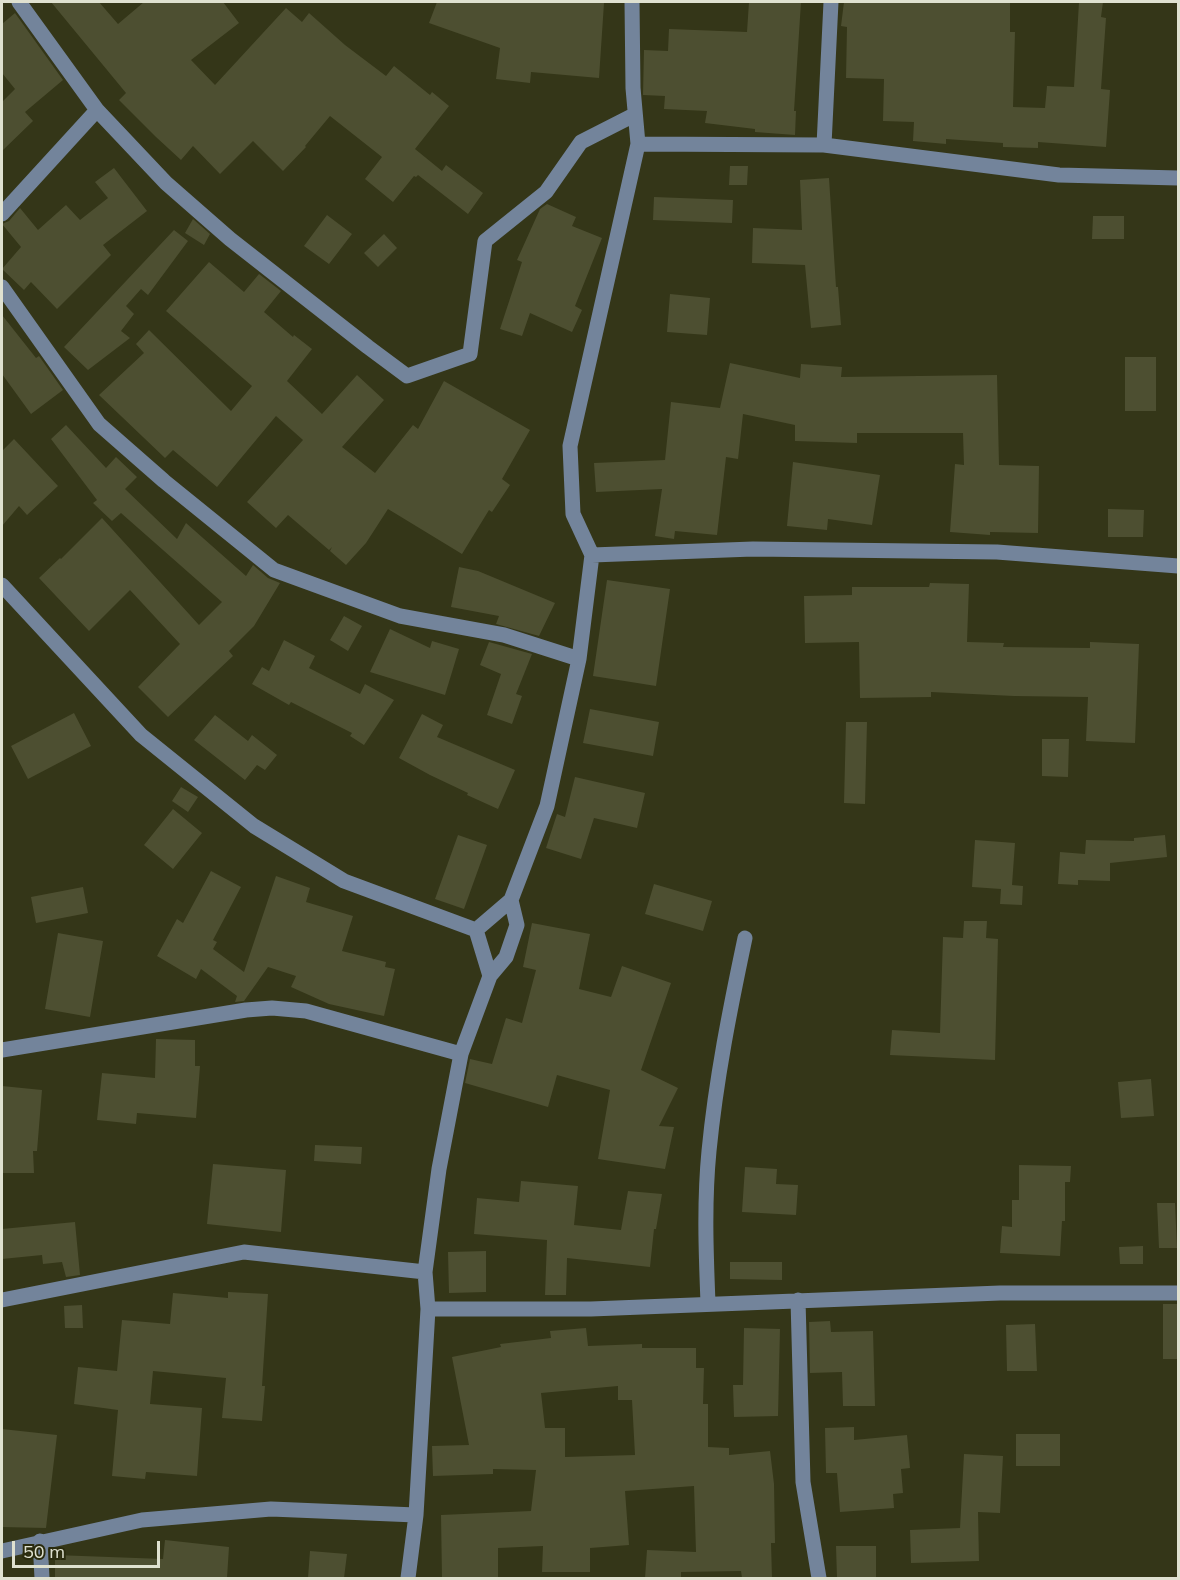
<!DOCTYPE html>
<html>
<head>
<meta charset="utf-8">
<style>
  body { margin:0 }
  #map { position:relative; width:1180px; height:1580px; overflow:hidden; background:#343618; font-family:Mulish,sans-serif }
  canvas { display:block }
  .frame { position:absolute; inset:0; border:3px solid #dfe1d0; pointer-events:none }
  .scale { position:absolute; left:12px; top:1541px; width:148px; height:27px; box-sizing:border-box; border:3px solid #dfe1d0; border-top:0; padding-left:8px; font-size:18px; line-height:21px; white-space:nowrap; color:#dfe1d0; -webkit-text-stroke:4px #2a2b0e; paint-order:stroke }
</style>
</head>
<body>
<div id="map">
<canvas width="1180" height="1580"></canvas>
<div class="frame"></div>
<div class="scale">50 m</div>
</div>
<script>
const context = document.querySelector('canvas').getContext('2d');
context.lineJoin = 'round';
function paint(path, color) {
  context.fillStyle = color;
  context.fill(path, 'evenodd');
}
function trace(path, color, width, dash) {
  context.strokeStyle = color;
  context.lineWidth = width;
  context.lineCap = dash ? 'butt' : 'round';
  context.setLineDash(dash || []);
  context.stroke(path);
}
paint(new Path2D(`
  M 51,2 L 99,2 L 118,24 L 144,2 L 223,2 L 239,23 L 191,60 L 215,85 L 286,8 L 302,22 L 309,13 L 345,45 L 386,76 L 394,66 L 430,95 L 432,92 L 449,106 L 415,149 L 442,171 L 446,165 L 483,193 L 468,214 L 418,175 L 416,177 L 414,176 L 393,202 L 365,179 L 382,157 L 330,116 L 305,146 L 306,147 L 283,171 L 253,141 L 220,174 L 193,146 L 181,160 L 156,137 L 119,100 L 126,93 Z
  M 437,2 L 604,3 L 599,78 L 531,72 L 530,83 L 496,79 L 500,48 L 429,23 Z
  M 749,2 L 801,2 L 794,111 L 796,111 L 795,135 L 755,132 L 755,129 L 705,123 L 707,111 L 664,109 L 665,96 L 643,95 L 644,50 L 668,51 L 669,29 L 747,32 Z
  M 844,2 L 1010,2 L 1010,32 L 1015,32 L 1013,107 L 1045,108 L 1047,86 L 1074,87 L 1079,2 L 1103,2 L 1101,17 L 1106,18 L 1101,89 L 1110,90 L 1106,147 L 1038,142 L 1038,148 L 1003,147 L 1003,143 L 946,139 L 946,144 L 913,141 L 914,122 L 883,121 L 884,79 L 846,78 L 847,27 L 841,26 Z
  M 15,13 L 63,80 L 25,112 L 33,121 L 2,151 L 2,102 L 15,89 L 2,73 L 2,24 Z
  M 730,166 L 748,166 L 747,185 L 729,185 Z
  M 114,168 L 147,211 L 103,245 L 111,255 L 57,309 L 31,282 L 24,290 L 2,269 L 21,247 L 2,224 L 9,221 L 20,208 L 38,230 L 66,205 L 80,220 L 108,198 L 95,182 Z
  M 829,178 L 836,287 L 838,287 L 841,325 L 811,328 L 805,265 L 752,263 L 753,228 L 802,230 L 800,180 Z
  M 654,197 L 733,200 L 732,223 L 653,220 Z
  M 547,204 L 576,217 L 572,226 L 602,238 L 575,306 L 582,310 L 572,332 L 530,313 L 522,336 L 500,329 L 522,262 L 517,260 L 540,209 Z
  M 327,215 L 352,234 L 329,264 L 304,246 Z
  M 1093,216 L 1124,216 L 1124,239 L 1092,239 Z
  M 193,219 L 210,234 L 204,245 L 185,233 Z
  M 174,230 L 188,241 L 148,295 L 141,289 L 126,306 L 134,314 L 121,331 L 130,338 L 88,370 L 64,347 Z
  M 384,234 L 397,248 L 378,267 L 364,253 Z
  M 209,262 L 244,292 L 259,274 L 281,291 L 264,312 L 293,337 L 294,335 L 312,349 L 287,381 L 322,414 L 357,375 L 384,400 L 342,447 L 375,473 L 413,425 L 418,429 L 444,381 L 530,430 L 502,479 L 510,485 L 492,512 L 489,510 L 462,554 L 388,509 L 366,543 L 346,565 L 330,551 L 332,547 L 329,550 L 288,515 L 276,528 L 247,502 L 303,440 L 276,416 L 217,487 L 173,450 L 165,458 L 99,395 L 144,353 L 136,344 L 149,330 L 231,411 L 252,386 L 166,311 Z
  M 670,294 L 710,298 L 707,335 L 667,332 Z
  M 2,315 L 36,358 L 39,356 L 63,390 L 31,414 L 2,374 Z
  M 1125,357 L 1156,357 L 1156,411 L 1125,411 Z
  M 730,363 L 800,378 L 801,364 L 842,367 L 841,377 L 997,375 L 999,465 L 1039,466 L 1038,533 L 990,532 L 990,535 L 950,532 L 955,464 L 964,465 L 963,433 L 857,433 L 857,443 L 795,441 L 795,425 L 743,414 L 738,459 L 726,457 L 717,535 L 675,531 L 674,539 L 655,536 L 662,489 L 596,492 L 594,463 L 665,460 L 671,402 L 720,408 Z
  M 66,425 L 106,468 L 116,457 L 137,477 L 125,489 L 177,539 L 186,523 L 246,576 L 253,565 L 268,578 L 280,583 L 254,626 L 229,651 L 233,656 L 168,717 L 138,687 L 180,644 L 130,590 L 89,631 L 39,578 L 60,558 L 61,559 L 102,518 L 199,625 L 222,602 L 121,513 L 112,521 L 93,503 L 97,500 L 51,439 Z
  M 14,439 L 58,486 L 27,515 L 19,506 L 2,526 L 2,451 Z
  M 793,462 L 880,475 L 872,525 L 828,519 L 827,530 L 787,526 Z
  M 1108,509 L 1144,510 L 1143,537 L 1108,537 Z
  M 459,567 L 478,571 L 555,603 L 539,636 L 496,624 L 499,616 L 451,607 Z
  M 607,580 L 670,589 L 656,686 L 593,676 Z
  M 930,583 L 969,584 L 967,642 L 1004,643 L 1003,647 L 1090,648 L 1090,642 L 1139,644 L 1135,743 L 1086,741 L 1088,697 L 1014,696 L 931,692 L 931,697 L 860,698 L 859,642 L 805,643 L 804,596 L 852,595 L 852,587 L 929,587 Z
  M 344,616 L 362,626 L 348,651 L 330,640 Z
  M 390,629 L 430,648 L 432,641 L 459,649 L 445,695 L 370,672 Z
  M 284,640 L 315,656 L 309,668 L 360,694 L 365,684 L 394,700 L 364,745 L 350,736 L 352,733 L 291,702 L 289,705 L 252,684 L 262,667 L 269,671 Z
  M 489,642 L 532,654 L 516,694 L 522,696 L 512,724 L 487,715 L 501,674 L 480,665 Z
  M 590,709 L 659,722 L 653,756 L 583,743 Z
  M 74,713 L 91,746 L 28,779 L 11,746 Z
  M 422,714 L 443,725 L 437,737 L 515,770 L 498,809 L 467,795 L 468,793 L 430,775 L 399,758 Z
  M 215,715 L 248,741 L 252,735 L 277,755 L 265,770 L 257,765 L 245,780 L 194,740 Z
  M 846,722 L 867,722 L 865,804 L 844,803 Z
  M 1042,739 L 1069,739 L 1068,777 L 1042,776 Z
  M 575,777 L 645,793 L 637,828 L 594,818 L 581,859 L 546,848 L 557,814 L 565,817 Z
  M 181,787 L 198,797 L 188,812 L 172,801 Z
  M 173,809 L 202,833 L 173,869 L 144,845 Z
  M 458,835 L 487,845 L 464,909 L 435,899 Z
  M 1165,835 L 1167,857 L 1110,863 L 1110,881 L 1078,880 L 1078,885 L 1058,884 L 1060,852 L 1085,854 L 1086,840 L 1134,841 L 1134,838 Z
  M 975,840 L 1015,843 L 1012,885 L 1023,886 L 1022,905 L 1000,904 L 1001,889 L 972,887 Z
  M 211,871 L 241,887 L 213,940 L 217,942 L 213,949 L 244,972 L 276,876 L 310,888 L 306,902 L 353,916 L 342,951 L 386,962 L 385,967 L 395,969 L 384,1016 L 329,1004 L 291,987 L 296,976 L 268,967 L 244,1001 L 235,1002 L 237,996 L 201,969 L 196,979 L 157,956 L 177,919 L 183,923 Z
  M 654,884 L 712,901 L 703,931 L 645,914 Z
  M 83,887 L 88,913 L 36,923 L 31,897 Z
  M 964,921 L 987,921 L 986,938 L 998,939 L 995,1060 L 890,1055 L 892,1030 L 940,1033 L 943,937 L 963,938 Z
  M 532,923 L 590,934 L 579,989 L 611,997 L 622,966 L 671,983 L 641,1070 L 678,1088 L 659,1126 L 674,1127 L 665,1169 L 598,1159 L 610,1090 L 557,1075 L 548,1107 L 465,1083 L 470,1059 L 492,1064 L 506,1018 L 522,1023 L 536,970 L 523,967 Z
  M 58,933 L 103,941 L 90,1017 L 45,1009 Z
  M 156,1039 L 195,1040 L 195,1066 L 200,1066 L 196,1118 L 137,1113 L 136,1124 L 97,1120 L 102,1073 L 155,1078 Z
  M 1151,1079 L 1154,1116 L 1121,1118 L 1118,1082 Z
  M 2,1086 L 42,1090 L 37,1151 L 33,1151 L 34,1173 L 2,1173 Z
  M 315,1145 L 362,1147 L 361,1164 L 314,1161 Z
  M 213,1164 L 286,1170 L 281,1232 L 207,1224 Z
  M 1019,1165 L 1071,1166 L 1070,1182 L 1065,1182 L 1065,1221 L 1062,1221 L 1060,1256 L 1000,1253 L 1002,1226 L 1012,1227 L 1012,1200 L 1019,1200 Z
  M 745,1167 L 777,1169 L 776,1184 L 798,1185 L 796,1215 L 742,1212 Z
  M 521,1181 L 578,1186 L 574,1225 L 621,1230 L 628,1191 L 662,1194 L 656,1229 L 654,1229 L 650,1267 L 567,1258 L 566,1295 L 545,1295 L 547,1240 L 474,1234 L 477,1198 L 519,1202 Z
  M 1157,1203 L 1175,1203 L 1177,1248 L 1159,1248 Z
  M 75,1222 L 80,1275 L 66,1277 L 62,1262 L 43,1264 L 42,1255 L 2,1259 L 2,1229 Z
  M 1143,1246 L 1143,1264 L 1120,1264 L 1119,1247 Z
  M 486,1251 L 486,1292 L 449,1293 L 448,1252 Z
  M 730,1262 L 782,1262 L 782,1280 L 730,1279 Z
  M 228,1292 L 268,1294 L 262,1386 L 265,1386 L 262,1421 L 222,1418 L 226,1378 L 153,1371 L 150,1404 L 202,1408 L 197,1476 L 146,1472 L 145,1479 L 112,1476 L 118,1410 L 74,1404 L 78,1367 L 117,1371 L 122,1320 L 170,1324 L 173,1293 L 228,1298 Z
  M 1163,1304 L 1179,1304 L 1179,1359 L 1163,1359 Z
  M 82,1305 L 83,1328 L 65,1328 L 64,1306 Z
  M 830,1321 L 831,1332 L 873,1331 L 875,1406 L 843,1406 L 842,1372 L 810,1373 L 809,1322 Z
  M 1035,1324 L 1037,1371 L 1007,1371 L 1006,1325 Z
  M 586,1328 L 588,1346 L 642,1344 L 642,1348 L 696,1348 L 696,1368 L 704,1368 L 703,1404 L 708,1404 L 708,1447 L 729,1448 L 729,1455 L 770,1451 L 774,1484 L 775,1543 L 771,1543 L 772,1578 L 742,1578 L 741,1571 L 681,1572 L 681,1578 L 645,1578 L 647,1550 L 696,1552 L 694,1486 L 625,1491 L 629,1545 L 590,1548 L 590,1572 L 542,1572 L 543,1546 L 498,1548 L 498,1578 L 442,1578 L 441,1515 L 531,1511 L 536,1470 L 493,1469 L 493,1474 L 433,1476 L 432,1446 L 469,1445 L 452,1357 L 501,1347 L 500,1344 L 551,1338 L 550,1331 ZM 618,1386 L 618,1400 L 632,1400 L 635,1455 L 565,1457 L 565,1428 L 545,1428 L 541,1393 Z
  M 744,1328 L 780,1329 L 778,1416 L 734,1417 L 733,1385 L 743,1385 Z
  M 854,1427 L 854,1440 L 907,1435 L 910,1468 L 901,1469 L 903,1493 L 893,1494 L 894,1508 L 840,1512 L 837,1473 L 826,1473 L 825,1428 Z
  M 2,1429 L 57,1435 L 46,1528 L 2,1527 Z
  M 1016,1434 L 1060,1434 L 1060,1466 L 1016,1466 Z
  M 964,1454 L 1003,1456 L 1000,1513 L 978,1512 L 979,1561 L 911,1563 L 910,1530 L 960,1528 Z
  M 165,1540 L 229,1547 L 227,1578 L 55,1578 L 55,1555 L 163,1559 Z
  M 836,1546 L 876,1546 L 876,1577 L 837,1578 Z
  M 310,1551 L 347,1554 L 344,1578 L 308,1578 Z`), '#4d4f31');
trace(new Path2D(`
  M 19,2 L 97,110 L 166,183 L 230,239 L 368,347 L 407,376 L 470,354 L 485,241 L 546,192 L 581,142 L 634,115
  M 638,144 L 824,145 L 1059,175 L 1178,178
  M 824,145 L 831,2
  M 2,214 L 97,110
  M 2,287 L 99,424 L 164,481 L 274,570 L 400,616 L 504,635 L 579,659
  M 592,555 L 753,549 L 997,552 L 1178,566
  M 2,585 L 141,735 L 254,826 L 344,881 L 476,930
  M 490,976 L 476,930 L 511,900
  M 2,1050 L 246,1010 L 272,1008 L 306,1011 L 461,1054
  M 2,1300 L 244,1252 L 425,1272
  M 798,1300 L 803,1482 L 819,1578
  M 708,1303 C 706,1253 704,1202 709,1151 C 716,1079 730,1009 745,938
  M 428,1309 L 591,1309 L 1000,1293 L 1178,1293
  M 40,1541 L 42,1578
  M 2,1551 L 142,1520 L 271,1509 L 416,1515
  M 408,1578 L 416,1515 L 428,1309 L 425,1272 L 439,1169 L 461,1054 L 490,976 L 506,957 L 517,925 L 511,900 L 547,806 L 579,659 L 592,555 L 573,514 L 570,446 L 638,144 L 633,88 L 632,2`), '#73849b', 15);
</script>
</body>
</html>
